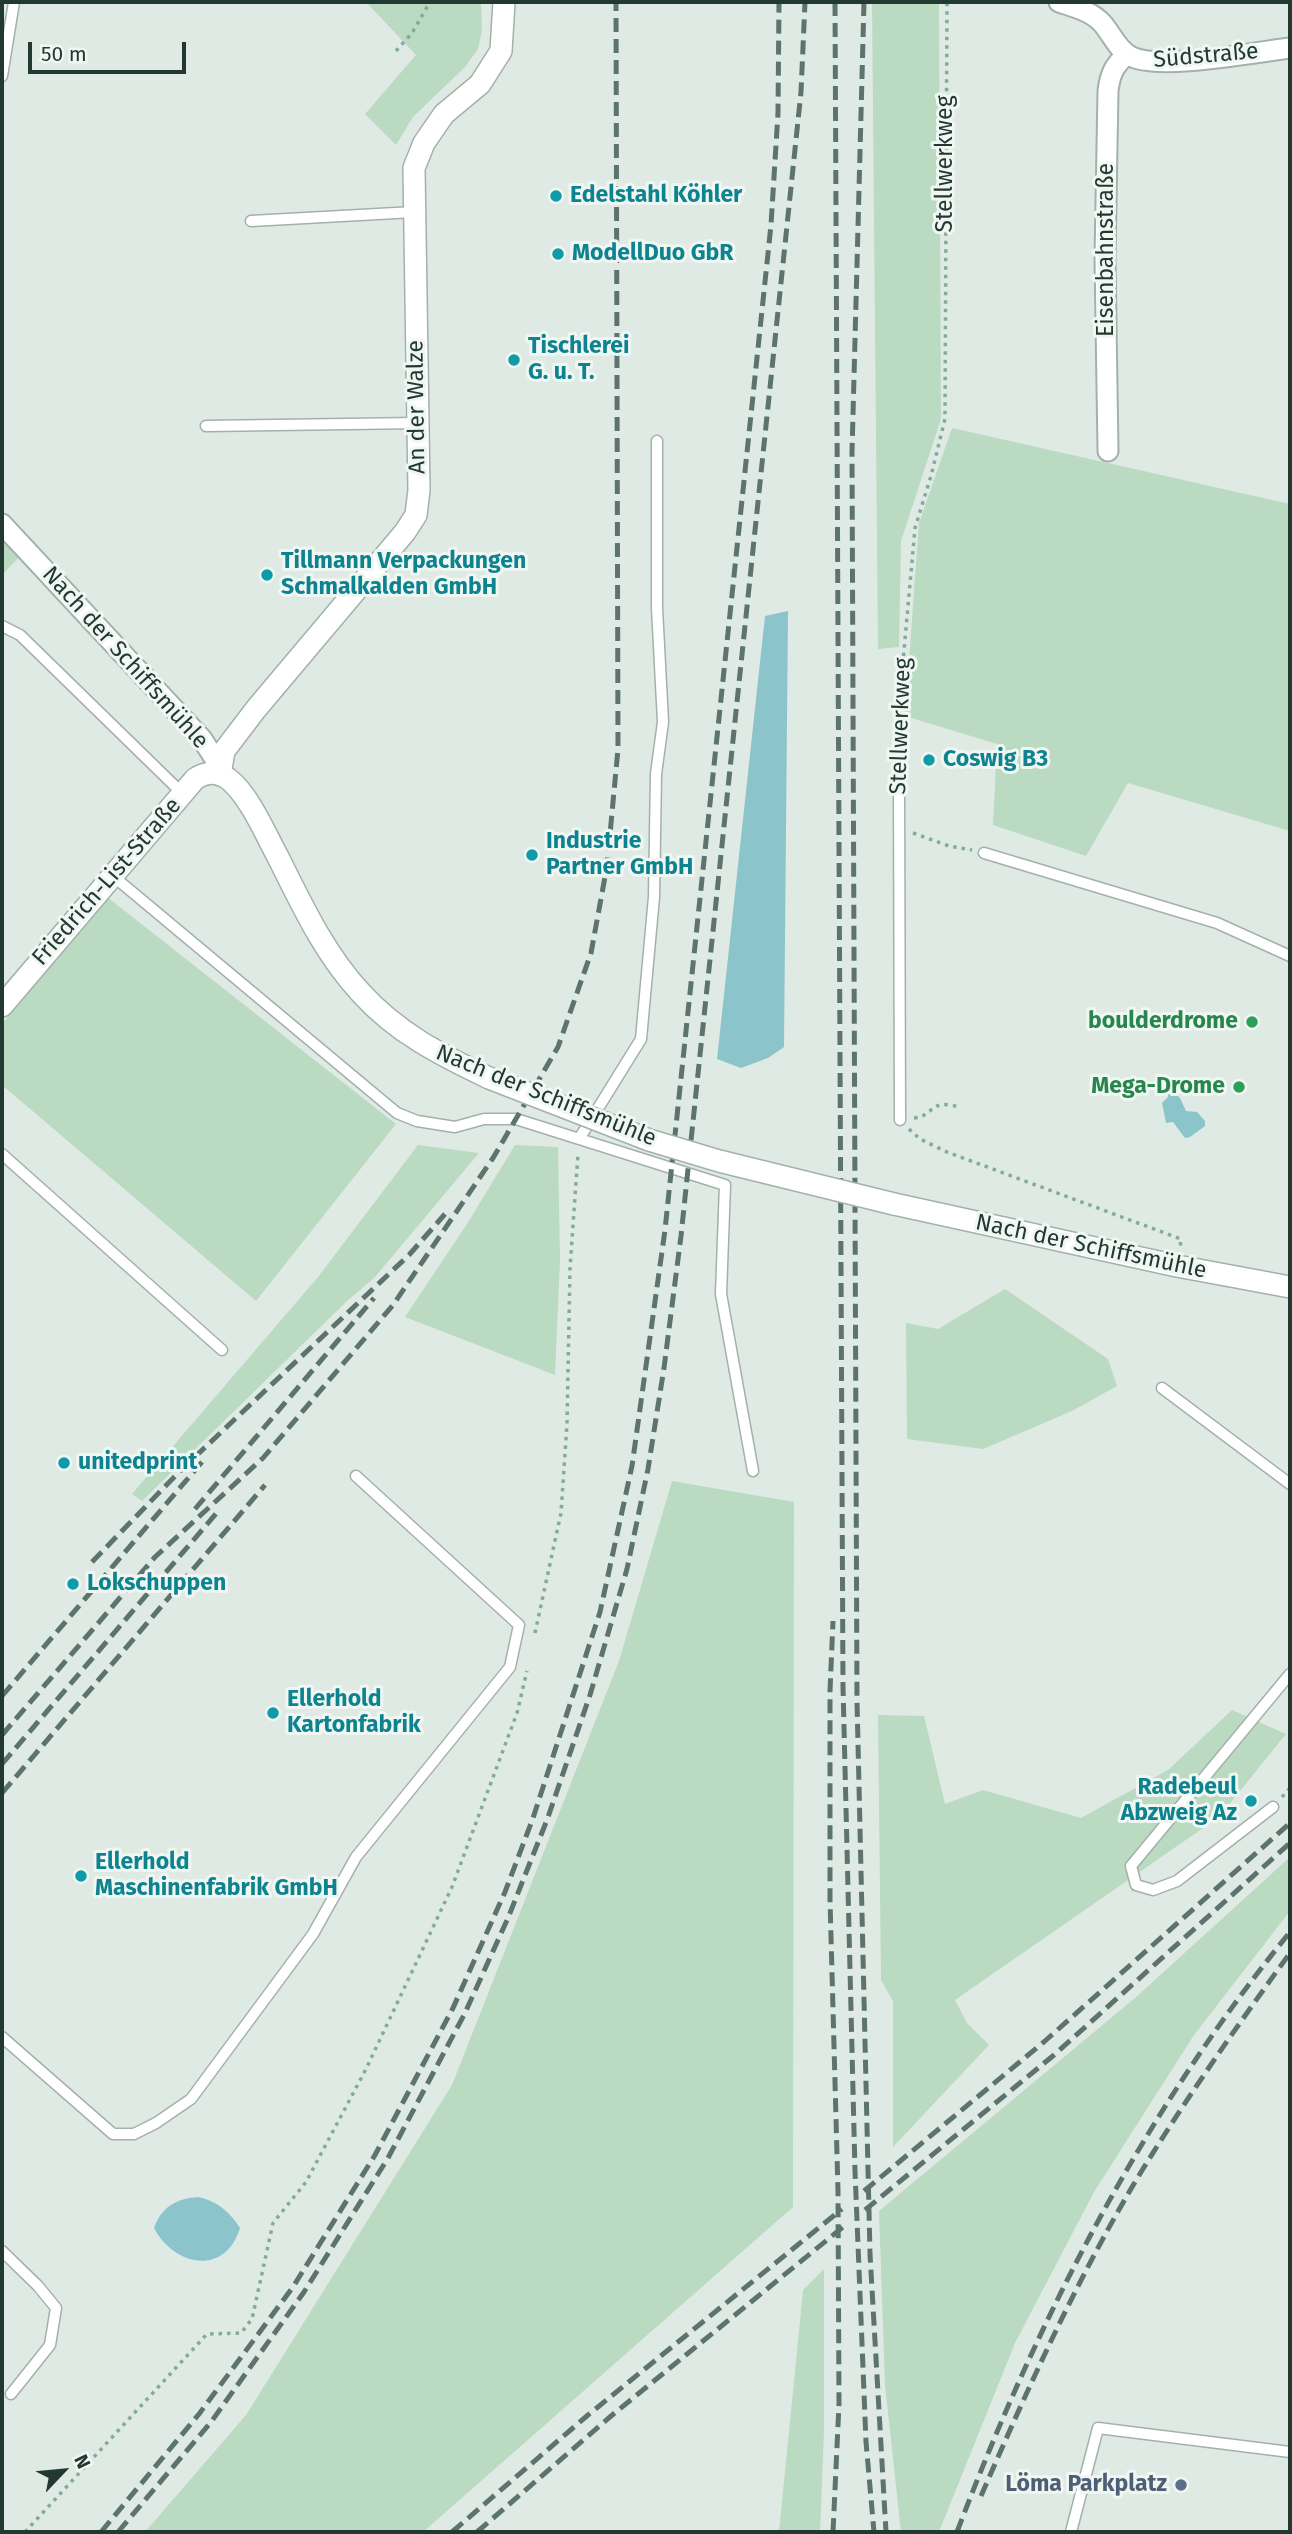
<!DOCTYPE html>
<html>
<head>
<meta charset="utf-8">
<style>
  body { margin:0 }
  #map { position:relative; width:1292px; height:2534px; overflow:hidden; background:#e0eae5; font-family:"Fira Sans",sans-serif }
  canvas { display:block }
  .frame { position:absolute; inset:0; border:4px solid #223931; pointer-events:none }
  .north { position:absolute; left:28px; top:2436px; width:70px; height:70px; -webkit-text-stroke:5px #f0f7f3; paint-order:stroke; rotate:64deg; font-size:19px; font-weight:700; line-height:28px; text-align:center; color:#223931 }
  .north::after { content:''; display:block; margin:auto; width:24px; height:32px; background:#223931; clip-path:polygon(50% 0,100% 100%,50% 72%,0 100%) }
  .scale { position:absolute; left:28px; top:42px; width:158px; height:32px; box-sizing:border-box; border:4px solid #223931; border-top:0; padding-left:9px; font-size:21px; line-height:24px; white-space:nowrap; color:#223931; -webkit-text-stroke:5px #f0f7f3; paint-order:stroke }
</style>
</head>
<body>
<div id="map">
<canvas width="1292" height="2534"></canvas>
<div class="frame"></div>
<div class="north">N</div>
<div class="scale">50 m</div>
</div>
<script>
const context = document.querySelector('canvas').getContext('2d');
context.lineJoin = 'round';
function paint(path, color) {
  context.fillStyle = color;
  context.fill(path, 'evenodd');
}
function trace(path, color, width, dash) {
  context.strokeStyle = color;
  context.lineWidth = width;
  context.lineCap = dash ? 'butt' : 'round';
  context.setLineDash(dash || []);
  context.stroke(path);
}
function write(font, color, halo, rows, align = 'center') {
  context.font = font + ' "Fira Sans",sans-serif';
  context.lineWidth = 6;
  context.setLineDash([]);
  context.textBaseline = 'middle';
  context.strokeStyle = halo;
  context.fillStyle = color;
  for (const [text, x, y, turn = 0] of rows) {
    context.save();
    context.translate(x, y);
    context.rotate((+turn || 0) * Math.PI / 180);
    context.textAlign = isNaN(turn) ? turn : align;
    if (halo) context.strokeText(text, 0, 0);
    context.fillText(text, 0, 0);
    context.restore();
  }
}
paint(new Path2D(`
  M 366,2 L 481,2 L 482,30 L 478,49 L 465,67 L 413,117 L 396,145 L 365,114 L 416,55 Z
  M 872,2 L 939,2 L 941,419 L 901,541 L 899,647 L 878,649 Z
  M 952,428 L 1290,504 L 1290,831 L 1128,783 L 1086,856 L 993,825 L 997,744 L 905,716 L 919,523 Z
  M 2,539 L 19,557 L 2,575 Z
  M 107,897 L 396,1124 L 256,1301 L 2,1085 L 2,1024 Z
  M 418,1145 L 479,1153 L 375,1277 L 347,1301 L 142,1501 L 132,1494 L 318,1277 Z
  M 515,1145 L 558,1147 L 560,1260 L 555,1375 L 405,1317 L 467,1224 Z
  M 1005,1289 L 1108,1359 L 1117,1386 L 1072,1411 L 983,1449 L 907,1439 L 906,1323 L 938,1329 Z
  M 672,1481 L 794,1502 L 793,2207 L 423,2532 L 145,2532 L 246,2415 L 452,2085 L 619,1661 Z
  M 1232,1710 L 1286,1734 L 1219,1817 L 955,2000 L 967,2023 L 989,2045 L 893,2147 L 893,2001 L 881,1980 L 878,1715 L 924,1716 L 945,1804 L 983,1790 L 1081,1818 L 1168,1770 Z
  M 1290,1857 L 1290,1911 L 1194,2035 L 1094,2192 L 1015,2343 L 939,2532 L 901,2532 L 885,2385 L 879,2211 L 1135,1998 Z
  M 824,2269 L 824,2431 L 820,2532 L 779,2532 L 803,2290 Z`), '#badac1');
paint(new Path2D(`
  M 788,611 L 784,1047 L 768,1058 L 741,1068 L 717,1059 L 765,616 Z
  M 1173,1091 L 1180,1098 L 1186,1111 L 1197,1112 L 1205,1121 L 1205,1126 L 1190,1137 L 1185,1138 L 1173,1122 L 1166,1123 L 1162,1103 L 1168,1097 L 1168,1092 Z
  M 198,2197 C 217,2201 230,2212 240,2228 C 225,2277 174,2266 154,2228 C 162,2207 175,2199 198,2197 Z`), '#8bc4cb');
const service = new Path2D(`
  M 2,76 L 14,2
  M 251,221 L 414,212
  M 206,426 L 418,423
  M 2,626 L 20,635 L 183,794
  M 899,789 L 900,1120
  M 984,853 L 1217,923 L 1290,956
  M 113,876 L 397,1113 L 417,1121 L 455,1127 L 484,1119 L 516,1119 L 725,1185 L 721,1294 L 753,1471
  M 579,1139 L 641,1039 L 654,897 L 656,774 L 663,722 L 657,608 L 657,441
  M 2,1154 L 222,1350
  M 1162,1388 L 1290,1484
  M 1273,1807 L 1177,1881 L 1153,1890 L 1136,1885 L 1131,1866 L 1290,1674
  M 2,2037 L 113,2134 L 134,2134 L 156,2123 L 191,2099 L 313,1934 L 356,1857 L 510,1667 L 519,1625 L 356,1476
  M 2,2251 L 38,2286 L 56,2308 L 50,2345 L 11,2394
  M 1071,2532 L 1098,2428 L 1290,2452`);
const minor = new Path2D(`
  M 1059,2 C 1074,7 1091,11 1102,23 C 1111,33 1118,50 1130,56 C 1157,71 1256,52 1290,48
  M 1108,451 L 1105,258 L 1108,91 C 1110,74 1114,66 1126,55
  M 2,524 L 202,739 L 215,759 L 220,775`);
const tertiary = new Path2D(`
  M 220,775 L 224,751 L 256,709 L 405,532 L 416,515 L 419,490 L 414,168 L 424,143 L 444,114 L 480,84 L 501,51 L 504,2
  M 2,1006 L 195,779 C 208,770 222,772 233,783 C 251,800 266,835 278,857 C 302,905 324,953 361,993 C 397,1033 441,1055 489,1078
  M 894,1204 L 1177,1266 L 1290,1287`);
trace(service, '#a3b1ab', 13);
trace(minor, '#a3b1ab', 23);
trace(tertiary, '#a3b1ab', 24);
trace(new Path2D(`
  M 396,51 L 412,33 L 430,2
  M 899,775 L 902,673 L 915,528 L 931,476 L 945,419 L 947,2
  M 913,833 L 949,846 L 972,850
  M 914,1118 C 935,1116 929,1098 959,1107
  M 909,1129 L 920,1139 L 947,1152 L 1181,1239 L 1180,1248
  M 535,1633 L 561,1513 L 567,1424 L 570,1268 L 578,1154
  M 1282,1797 L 1290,1788
  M 25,2532 L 207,2334 L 241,2333 L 252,2319 L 273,2223 L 306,2182 L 366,2069 L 452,1887 L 517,1713 L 527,1671`), '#82ab9c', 3.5, [3.5, 5]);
trace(service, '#fff', 10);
trace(minor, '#fff', 19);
trace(tertiary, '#fff', 21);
trace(new Path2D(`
  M 835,2 L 843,1687 L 855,2171 L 866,2442 L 874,2532
  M 864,2 L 852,452 L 857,1701 L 870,2254 L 886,2532
  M 195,1509 L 374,1298
  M 92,1562 L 181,1470 L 409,1255 L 445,1214
  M 2,1696 L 202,1462
  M 2,1735 L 155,1557 L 263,1458 L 393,1305 L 493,1158 L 558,1047 L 591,953 L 607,866 L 618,749 L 616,2
  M 2,1764 L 220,1509
  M 2,1793 L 265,1485
  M 864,2191 L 1045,2041 L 1290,1823
  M 865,2210 L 1054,2055 L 1290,1843
  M 981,2496 C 1028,2388 1077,2279 1138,2177 C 1185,2100 1237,2026 1290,1953
  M 101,2532 L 199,2414 L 293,2287 L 375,2155 L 453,2008 L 505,1892 L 533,1818 L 600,1612 L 632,1466 L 665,1230 L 771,225 L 778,113 L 779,2
  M 118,2532 L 211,2422 L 304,2292 L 388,2158 L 465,2013 L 508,1918 L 547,1820 L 590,1695 L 627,1569 L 648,1469 L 664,1368 L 681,1236 L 801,92 L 805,2
  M 452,2532 L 588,2415 L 842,2209
  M 477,2532 L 611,2416 L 843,2227
  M 833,2532 L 839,2404 L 838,2191 L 830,1900 L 830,1691 L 833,1621
  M 957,2532 C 1038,2318 1145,2110 1290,1932`), '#5c746d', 5, [14, 7]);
const tertiaryBridge = new Path2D(`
  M 489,1078 L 649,1140 L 719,1161 L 894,1204`);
trace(tertiaryBridge, '#a3b1ab', 24, []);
trace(tertiaryBridge, '#fff', 21);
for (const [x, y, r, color] of [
  [556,196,7,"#0f9aa8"],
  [558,254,7,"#0f9aa8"],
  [514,360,7,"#0f9aa8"],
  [267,575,7,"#0f9aa8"],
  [929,760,7,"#0f9aa8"],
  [532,855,7,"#0f9aa8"],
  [1252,1022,7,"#2e9e5b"],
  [1239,1087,7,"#2e9e5b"],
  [64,1463,7,"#0f9aa8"],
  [73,1584,7,"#0f9aa8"],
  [273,1713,7,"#0f9aa8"],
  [1251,1801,7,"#0f9aa8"],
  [81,1876,7,"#0f9aa8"],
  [1181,2485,7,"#5c6f8a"]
]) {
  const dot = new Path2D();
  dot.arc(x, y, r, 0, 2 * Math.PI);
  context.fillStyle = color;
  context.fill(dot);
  trace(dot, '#f0f7f3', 2.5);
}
write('23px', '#223931', '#f0f7f3', [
  ["Südstraße",1206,56,-5],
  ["Stellwerkweg",946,164,-90],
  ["Eisenbahnstraße",1107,250,-90],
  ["An der Walze",417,407,-91],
  ["Nach der Schiffsmühle",125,658,48],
  ["Stellwerkweg",901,726,-88],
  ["Friedrich-List-Straße",107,882,-49],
  ["Nach der Schiffsmühle",546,1096,22],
  ["Nach der Schiffsmühle",1091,1247,12]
]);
write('bold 23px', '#0d838f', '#f0f7f3', [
  ["Edelstahl Köhler",570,196],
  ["ModellDuo GbR",572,254],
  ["Tischlerei",528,347],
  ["G. u. T.",528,373],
  ["Tillmann Verpackungen",281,562],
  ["Schmalkalden GmbH",281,588],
  ["Coswig B3",943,760],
  ["Industrie",546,842],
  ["Partner GmbH",546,868],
  ["unitedprint",78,1463],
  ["Lokschuppen",87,1584],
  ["Ellerhold",287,1700],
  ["Kartonfabrik",287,1726],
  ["Radebeul",1237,1788,"right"],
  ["Abzweig Az",1237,1814,"right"],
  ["Ellerhold",95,1863],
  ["Maschinenfabrik GmbH",95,1889]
], 'left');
write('bold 23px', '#27864d', '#f0f7f3', [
  ["boulderdrome",1238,1022],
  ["Mega-Drome",1225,1087]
], 'right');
write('bold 23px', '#4e5e75', '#f0f7f3', [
  ["Löma Parkplatz",1167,2485]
], 'right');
</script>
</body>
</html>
